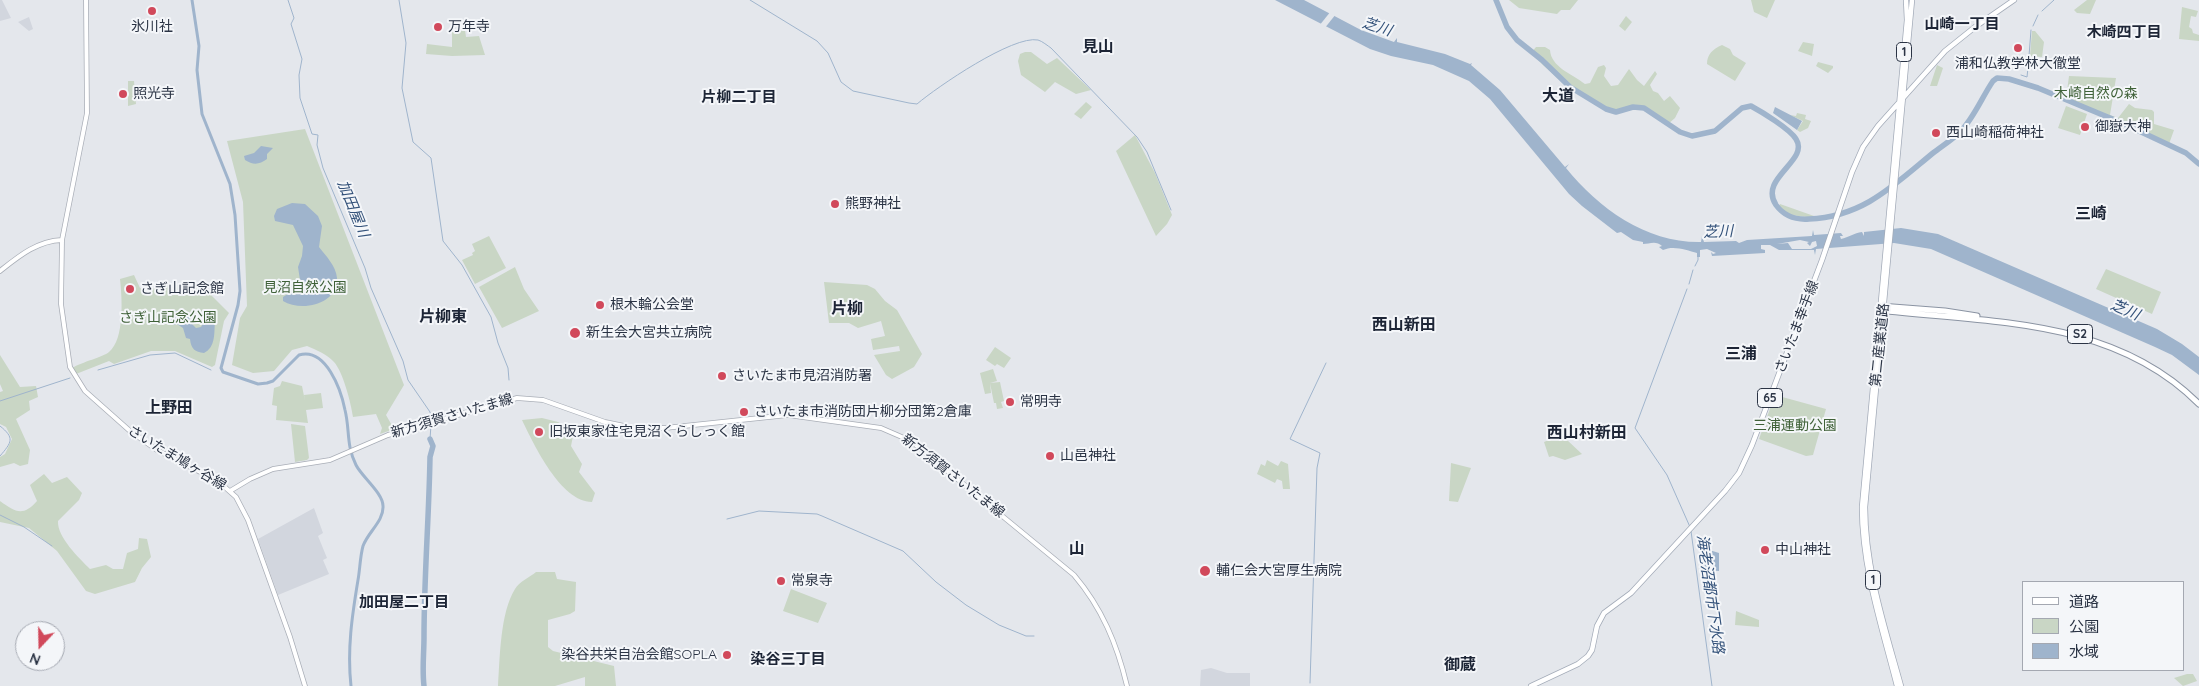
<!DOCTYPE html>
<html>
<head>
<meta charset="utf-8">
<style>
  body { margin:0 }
  #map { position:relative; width:2199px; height:686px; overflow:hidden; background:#e4e7ec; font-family:Quicksand,"Noto Sans JP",sans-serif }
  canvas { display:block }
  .legend { position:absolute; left:2022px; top:581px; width:162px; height:90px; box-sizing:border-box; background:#f4f6f9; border:1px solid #a4a8b1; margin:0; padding:6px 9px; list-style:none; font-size:15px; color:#2b3445 }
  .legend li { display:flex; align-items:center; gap:10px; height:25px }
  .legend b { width:25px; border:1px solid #a4a8b1 }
  .north { position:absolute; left:15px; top:621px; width:50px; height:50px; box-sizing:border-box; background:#f4f6f9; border:1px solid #a4a8b1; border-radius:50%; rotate:201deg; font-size:14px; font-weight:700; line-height:20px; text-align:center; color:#2b3445 }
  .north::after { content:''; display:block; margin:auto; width:18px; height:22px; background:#d1495b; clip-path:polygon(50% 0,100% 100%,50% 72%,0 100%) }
</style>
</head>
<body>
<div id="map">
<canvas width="2199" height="686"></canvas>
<ul class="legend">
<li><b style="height:6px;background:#fff"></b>道路</li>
<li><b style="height:14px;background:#c9d6c5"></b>公園</li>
<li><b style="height:14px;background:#9fb4cc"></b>水域</li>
</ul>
<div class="north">N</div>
</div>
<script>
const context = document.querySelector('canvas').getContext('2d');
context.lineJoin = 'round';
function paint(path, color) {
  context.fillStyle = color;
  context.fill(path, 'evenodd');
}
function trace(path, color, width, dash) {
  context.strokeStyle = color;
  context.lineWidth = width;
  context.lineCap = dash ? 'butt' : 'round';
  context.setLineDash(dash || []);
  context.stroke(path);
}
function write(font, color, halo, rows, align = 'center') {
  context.font = font + ' Quicksand,"Noto Sans JP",sans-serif';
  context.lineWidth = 4;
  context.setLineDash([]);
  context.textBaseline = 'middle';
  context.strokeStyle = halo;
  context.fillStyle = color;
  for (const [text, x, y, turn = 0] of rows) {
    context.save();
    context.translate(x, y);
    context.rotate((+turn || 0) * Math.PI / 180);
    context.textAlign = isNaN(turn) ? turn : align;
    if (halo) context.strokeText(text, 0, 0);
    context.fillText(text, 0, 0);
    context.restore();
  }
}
paint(new Path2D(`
  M 0,0 L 2,0 L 11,18 L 0,21 Z
  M 29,17 L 33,29 L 29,31 L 18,22 Z
  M 314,508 L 323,533 L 318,536 L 327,558 L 323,560 L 329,574 L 278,595 L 258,539 Z
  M 1211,668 L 1227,673 L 1250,673 L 1250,686 L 1200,686 L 1201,670 Z`), '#d2d6de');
paint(new Path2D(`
  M 1509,0 L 1578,0 L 1570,10 L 1561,10 L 1557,14 L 1519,8 Z
  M 1751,0 L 1775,0 L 1767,18 L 1754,12 Z
  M 2087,0 L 2096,0 L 2090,14 L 2077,13 L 2074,10 Z
  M 2182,7 L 2198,11 L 2196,17 L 2191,16 L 2189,27 L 2192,29 L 2193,33 L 2199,35 L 2199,41 L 2179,39 Z
  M 1626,16 L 1632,22 L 1625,31 L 1619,26 Z
  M 465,30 L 466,37 L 479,36 L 485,55 L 452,56 L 426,54 L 427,44 L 452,47 L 452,31 Z
  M 2032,31 L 2035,31 L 2044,42 L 2042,57 L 2030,56 Z
  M 1803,42 L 1814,44 L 1812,56 L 1798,51 Z
  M 1722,45 L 1730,49 L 1733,55 L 1746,63 L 1735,81 L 1707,64 C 1707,54 1713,49 1722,45 Z
  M 1536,47 L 1545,47 L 1550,50 C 1551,67 1572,74 1585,84 L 1590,83 L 1598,67 L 1604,65 L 1606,68 L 1604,76 L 1611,86 L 1618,85 L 1629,69 L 1637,80 L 1644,86 L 1655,71 L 1657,74 L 1650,85 L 1653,91 L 1658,93 L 1664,101 L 1670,96 L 1680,108 L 1675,118 L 1668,124 C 1657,113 1641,105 1626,108 C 1620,109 1616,110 1610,109 C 1581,100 1551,74 1531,53 Z
  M 1025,52 L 1031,52 L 1047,64 L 1057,58 L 1091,90 L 1076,94 L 1055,82 L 1045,92 L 1021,75 L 1018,61 L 1020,54 Z
  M 1818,62 L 1833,66 L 1833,68 L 1828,73 L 1816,66 Z
  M 1937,65 L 1943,68 L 1937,86 L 1930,86 Z
  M 2069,76 L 2116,78 L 2110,115 L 2118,118 L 2129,104 L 2135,108 L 2152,110 L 2154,112 L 2154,124 L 2174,130 L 2169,144 L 2121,121 L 2066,99 Z
  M 128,81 L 134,81 L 136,104 L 128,106 Z
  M 1086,102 L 1092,107 L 1081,119 L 1074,114 Z
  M 2066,106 L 2087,114 L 2080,135 L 2058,128 Z
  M 1797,113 L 1806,115 L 1805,119 L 1811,121 L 1808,128 L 1800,132 L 1797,130 L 1803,121 L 1790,115 L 1796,116 Z
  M 305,129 L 404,385 L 386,415 L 394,429 L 380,434 L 382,428 L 376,414 L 353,417 C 351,403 343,372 334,362 C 327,354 316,350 307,346 L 292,350 L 274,371 L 253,373 L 232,365 L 240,318 L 247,306 L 243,202 L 227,141 Z
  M 1135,135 L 1155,173 L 1172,215 L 1167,224 L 1156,236 L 1116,151 Z
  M 1780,204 L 1814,216 L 1814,218 L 1790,215 L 1779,207 Z
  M 489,236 L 506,268 L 475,284 L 462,260 L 473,255 L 472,253 L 475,251 L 472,244 Z
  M 515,267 L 524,289 L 539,311 L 502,328 L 479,287 Z
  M 2106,269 L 2161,292 L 2152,314 L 2096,289 Z
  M 134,275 L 140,288 L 145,291 L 167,284 L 203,287 L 229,313 L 224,321 L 215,365 L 212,367 L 175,351 L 151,351 L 114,364 L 109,361 L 76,374 L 72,368 C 82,362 103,357 109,352 C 125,339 122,297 120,279 Z
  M 824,282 L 867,285 L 875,289 L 885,301 L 897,310 L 922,354 L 914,367 L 892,379 L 886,375 L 874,355 L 900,351 L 899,346 L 873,350 L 871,339 L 885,336 L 881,321 L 858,328 L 849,323 L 829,323 Z
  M 995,347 L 1011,358 L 1004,368 L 997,364 L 995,366 L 986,360 Z
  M 0,355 L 20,387 L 36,386 L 38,397 L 29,401 L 30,410 L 16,419 L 30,450 L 28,464 L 20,466 L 14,463 L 0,467 L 0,457 L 5,454 L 12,439 L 6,427 L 0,424 L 0,392 L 3,391 L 0,384 Z
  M 993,369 L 997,381 L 990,383 L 1000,382 L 1004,401 L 1001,402 L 1003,408 L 997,409 L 996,403 L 994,403 L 990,383 L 991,393 L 985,394 L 980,373 Z
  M 282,381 L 302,386 L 305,401 L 304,395 L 321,393 L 323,408 L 306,410 L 308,423 L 276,420 L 277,406 L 272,405 L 274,388 L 280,386 Z
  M 1775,395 L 1826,409 L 1813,455 L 1806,456 L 1759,439 Z
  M 542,418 L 558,422 L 574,431 L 571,446 L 582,464 L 579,472 L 595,493 L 592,502 C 561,502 534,445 522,420 Z
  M 291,424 L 305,426 L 309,458 L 307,460 L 295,462 Z
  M 1556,437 L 1567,440 L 1582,454 L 1565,460 L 1553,456 L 1549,457 L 1544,442 Z
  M 1267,460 L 1278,466 L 1281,461 L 1288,464 L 1290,489 L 1283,489 L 1282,481 L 1277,479 L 1275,483 L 1257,474 L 1261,464 L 1265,466 Z
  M 1451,463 L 1471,468 L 1458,502 L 1449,501 Z
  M 44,474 L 52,483 L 67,477 L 82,493 L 79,500 L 58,521 C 57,537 79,558 90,569 L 106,565 L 113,569 L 123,569 L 127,553 L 138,549 L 139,538 L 147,539 L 151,557 L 142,568 L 135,582 L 95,594 L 86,591 L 57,551 L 29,528 L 0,522 L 0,501 C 15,512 23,517 37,501 L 30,485 Z
  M 536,572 L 555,572 L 557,579 L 576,582 L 575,611 L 570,614 L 548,620 L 548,647 L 553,651 L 614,666 L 616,686 L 585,686 L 585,677 L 555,686 L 498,686 C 500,658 500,613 515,589 C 519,582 530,577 536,572 Z
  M 791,589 L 827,603 L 818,623 L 783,611 Z
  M 1736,611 L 1759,620 L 1759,627 L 1735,625 Z
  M 2187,674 L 2193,674 L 2197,681 L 2183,686 L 2174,678 Z`), '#c9d6c5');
paint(new Path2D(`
  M 1275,0 L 1304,0 L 1361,30 L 1394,42 L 1397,38 L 1397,42 L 1445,54 L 1470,64 L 1472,63 L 1471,65 L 1500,90 L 1565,167 L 1569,164 L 1566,168 C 1599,209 1647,243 1701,242 L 1702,236 L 1704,242 L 1736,241 L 1739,243 L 1747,240 L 1812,236 L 1813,230 L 1814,235 L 1841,233 L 1843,236 L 1840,236 L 1841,239 C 1849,237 1854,233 1862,232 L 1864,236 L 1864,232 L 1901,228 L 1938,234 L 2157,329 L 2182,344 L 2199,357 L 2199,375 L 2172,355 L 2155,347 L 1931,249 L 1894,243 L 1816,249 L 1815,255 L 1814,250 L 1779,250 L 1770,245 L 1761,245 L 1761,249 L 1765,250 L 1765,253 L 1712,256 L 1711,252 L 1713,254 L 1716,253 L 1707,249 L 1700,250 L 1700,257 L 1697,257 L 1697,253 C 1687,250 1673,245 1663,250 L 1659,247 L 1662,246 C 1656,240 1649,244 1643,244 L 1643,242 L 1633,240 L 1621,232 L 1617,233 L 1582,206 L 1569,194 L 1490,99 L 1469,81 L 1433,65 L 1391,56 L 1370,49 ZM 1800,240 L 1809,242 L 1807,243 L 1810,246 L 1812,242 L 1816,241 L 1817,246 L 1811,249 L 1792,249 L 1788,243 L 1777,244 Z
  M 1775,107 L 1802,121 L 1797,130 L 1773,113 Z
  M 261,146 L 273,148 L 267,154 L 267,159 C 259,165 253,165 245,160 L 244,156 L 254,153 Z
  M 292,203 L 305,204 L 318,216 L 322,226 L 319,247 C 326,256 336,266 337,278 C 338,305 301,312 283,301 L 283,297 L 296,289 L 300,280 L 298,267 L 302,256 L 303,246 L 293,225 L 275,221 L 274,216 L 277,209 Z
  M 174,311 L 184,312 L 189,315 L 190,322 L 196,328 L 201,327 L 206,319 L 212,318 L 215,321 C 214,333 216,347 204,353 C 195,352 191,349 190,339 L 186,338 L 183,328 L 177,324 L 173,325 L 171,322 L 167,320 Z
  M 1703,548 L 1719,553 L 1719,571 L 1705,570 Z`), '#9fb4cc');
paint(new Path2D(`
  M 1331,11 L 1336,14 L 1324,29 L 1319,26 Z`), '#e4e7ec');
trace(new Path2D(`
  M 288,0 L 294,18 L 291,24 L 302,59 L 299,75 L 300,98 L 312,134 L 318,135 L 317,145 L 323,168 L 365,268 L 371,288 L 403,361 L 408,380 L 430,412 L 431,420
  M 399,0 L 406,43 L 402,88 L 413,142 L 431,158 L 443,241 L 462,265 L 491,317 L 498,343 L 508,368 L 509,380
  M 750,0 L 817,41 L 828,53 L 841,82 L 853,91 L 909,103 L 917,104 C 937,87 1013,35 1038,40 C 1042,41 1048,46 1051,48 L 1137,137 L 1147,152 L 1171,210
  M 2042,11 L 2054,0
  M 2033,26 L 2038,15
  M 2029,56 L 2031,30
  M 2021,75 L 2027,77 L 2029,58
  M 1695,266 L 1698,260 L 1698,256
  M 1689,284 L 1693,270
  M 1687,289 L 1635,428 L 1667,475 L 1690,527
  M 98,370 L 150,355 L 175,353 L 211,370
  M 0,401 L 70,378
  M 0,426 C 15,438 12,442 0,456
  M 431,426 L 457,417
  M 430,439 L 431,425
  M 0,515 L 24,527 L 52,546
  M 727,519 L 759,511 L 817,514 L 822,516 L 903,551 L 936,582 L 966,605 L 999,625 L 1026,636 L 1034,636
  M 1691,531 L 1712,686
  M 1310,683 L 1317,468 L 1320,453 L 1290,439 L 1326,363`), '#9fb4cc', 1);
trace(new Path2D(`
  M 192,0 L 199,46 L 197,70 L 202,114 L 230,184 L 235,215 L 240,291 L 238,305 L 221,368 L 223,372 L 258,384 L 267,383 L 273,381 L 299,355 C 326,347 341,390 345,410 C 350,430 346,445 356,465 C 362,477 383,493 383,506 C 384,521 368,532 363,546 C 360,557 360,569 358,580 C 352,616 347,650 351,686`), '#9fb4cc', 3);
trace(new Path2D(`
  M 1496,0 L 1507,27 L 1517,40 L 1542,60 L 1570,87 L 1606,109 L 1616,112 L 1633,107 L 1644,108 L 1680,132 L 1692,136 L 1715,131 L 1742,108 L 1751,106 C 1762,112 1790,129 1796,139 C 1810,161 1758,178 1776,205 C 1784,216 1796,220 1809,219 C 1863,217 1894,185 1933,153 C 1942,146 1952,140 1960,132 C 1974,118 1982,97 1993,81 L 1997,78 L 2009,79 L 2038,88 L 2122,123 L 2186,153 L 2199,164
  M 424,686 C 422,669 424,654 424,637 C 424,577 429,517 430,457 L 433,446 L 430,439`), '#9fb4cc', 5.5);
const secondary = new Path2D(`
  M 86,0 L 87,113 L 62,240 L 61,304 L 70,367 L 85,391 L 130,431 L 157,450 L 218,481 L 236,497 L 248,520 L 290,637 L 305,686
  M 0,271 C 19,256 37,241 62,240
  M 230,491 L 250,479 L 273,469 L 330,460 L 388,435 L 517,398 L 543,400 L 605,422 L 634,428 L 665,428 L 788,415 L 881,428 L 911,441 L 1074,575 C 1102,608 1117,644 1127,686`);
const primary = new Path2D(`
  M 1531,686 L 1578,664 L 1588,656 L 1592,650 L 1597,626 L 1604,613 L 1631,593 L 1725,491 L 1739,473 L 1752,445 L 1822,260 L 1852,172 L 1863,147 L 1878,126 L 1945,51 L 1975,27 L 2014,0
  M 1897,686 C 1882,627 1862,568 1862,507 L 1907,20 L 1906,0
  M 1901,686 C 1885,628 1865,568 1865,507 L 1912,0`);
const highway = new Path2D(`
  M 1880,306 L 1945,311 L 1977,316
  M 1879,310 C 1991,323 2114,318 2199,404`);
trace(secondary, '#a9aeb7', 5.5);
trace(primary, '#a3abb8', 6);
trace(highway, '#8b94a3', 7);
trace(secondary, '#fff', 4);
trace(primary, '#fff', 4.5);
trace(highway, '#fff', 5);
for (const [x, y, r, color] of [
  [152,11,5,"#d1495b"],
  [438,27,5,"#d1495b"],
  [2018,48,5,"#d1495b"],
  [123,94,5,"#d1495b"],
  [2085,127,5,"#d1495b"],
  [1936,133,5,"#d1495b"],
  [835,204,5,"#d1495b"],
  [130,289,5,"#d1495b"],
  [600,305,5,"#d1495b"],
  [575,333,6,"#d1495b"],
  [722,376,5,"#d1495b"],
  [1010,402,5,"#d1495b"],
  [744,412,5,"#d1495b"],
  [539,432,5,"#d1495b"],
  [1050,456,5,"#d1495b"],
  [1765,550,5,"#d1495b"],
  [1205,571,6,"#d1495b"],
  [781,581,5,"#d1495b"],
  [727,655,5,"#d1495b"]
]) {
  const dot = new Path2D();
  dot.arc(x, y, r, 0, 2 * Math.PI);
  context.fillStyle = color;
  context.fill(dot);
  trace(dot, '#f4f6f9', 2);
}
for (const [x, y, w] of [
  [1904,52,15],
  [2080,334,25],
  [1770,398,25],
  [1873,580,15]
]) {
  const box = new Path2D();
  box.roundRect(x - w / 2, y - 9.5, w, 19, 4);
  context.fillStyle = '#f4f6f9';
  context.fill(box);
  trace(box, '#2b3445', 1);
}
write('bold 12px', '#2b3445', null, [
  ["1",1904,52],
  ["S2",2080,334],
  ["65",1770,398],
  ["1",1873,580]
]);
write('14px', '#2b3445', '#f4f6f9', [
  ["氷川社",152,27,"center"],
  ["万年寺",448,27],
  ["浦和仏教学林大徹堂",2018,64,"center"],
  ["照光寺",133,94],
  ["御嶽大神",2095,127],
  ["西山崎稲荷神社",1946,133],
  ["熊野神社",845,204],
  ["さぎ山記念館",140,289],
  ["根木輪公会堂",610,305],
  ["新生会大宮共立病院",586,333],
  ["さいたま市見沼消防署",732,376],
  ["常明寺",1020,402],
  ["さいたま市消防団片柳分団第2倉庫",754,412],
  ["旧坂東家住宅見沼くらしっく館",549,432],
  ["山邑神社",1060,456],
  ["中山神社",1775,550],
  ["輔仁会大宮厚生病院",1216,571],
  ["常泉寺",791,581],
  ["染谷共栄自治会館SOPLA",717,655,"right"]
], 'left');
write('14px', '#3f6138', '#f4f6f9', [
  ["木崎自然の森",2096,94],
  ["見沼自然公園",305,288],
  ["さぎ山記念公園",168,318],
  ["三浦運動公園",1795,426]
]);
write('14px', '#2b3445', '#f4f6f9', [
  ["さいたま幸手線",1797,327,-69],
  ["第二産業道路",1880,345,-84],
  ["新方須賀さいたま線",452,416,-16],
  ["さいたま鳩ヶ谷線",177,458,31],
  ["新方須賀さいたま線",953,476,38]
]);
write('bold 15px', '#1d2536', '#f4f6f9', [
  ["山崎一丁目",1962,24],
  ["木崎四丁目",2124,32],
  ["片柳二丁目",739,97],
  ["加田屋二丁目",404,602],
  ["染谷三丁目",788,659]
]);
write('italic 15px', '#34527a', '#f4f6f9', [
  ["芝川",1377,27,18],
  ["加田屋川",353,209,68],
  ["芝川",1718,232,-2],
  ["芝川",2125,310,23],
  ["海老沼都市下水路",1710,594,82]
]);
write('bold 16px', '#1d2536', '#f4f6f9', [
  ["見山",1098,47],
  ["大道",1558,96],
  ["三崎",2091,214],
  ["片柳",847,309],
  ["片柳東",443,317],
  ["西山新田",1404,325],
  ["三浦",1741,354],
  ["上野田",169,408],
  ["西山村新田",1587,433],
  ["山",1077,549],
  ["御蔵",1460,665]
]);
</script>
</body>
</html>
